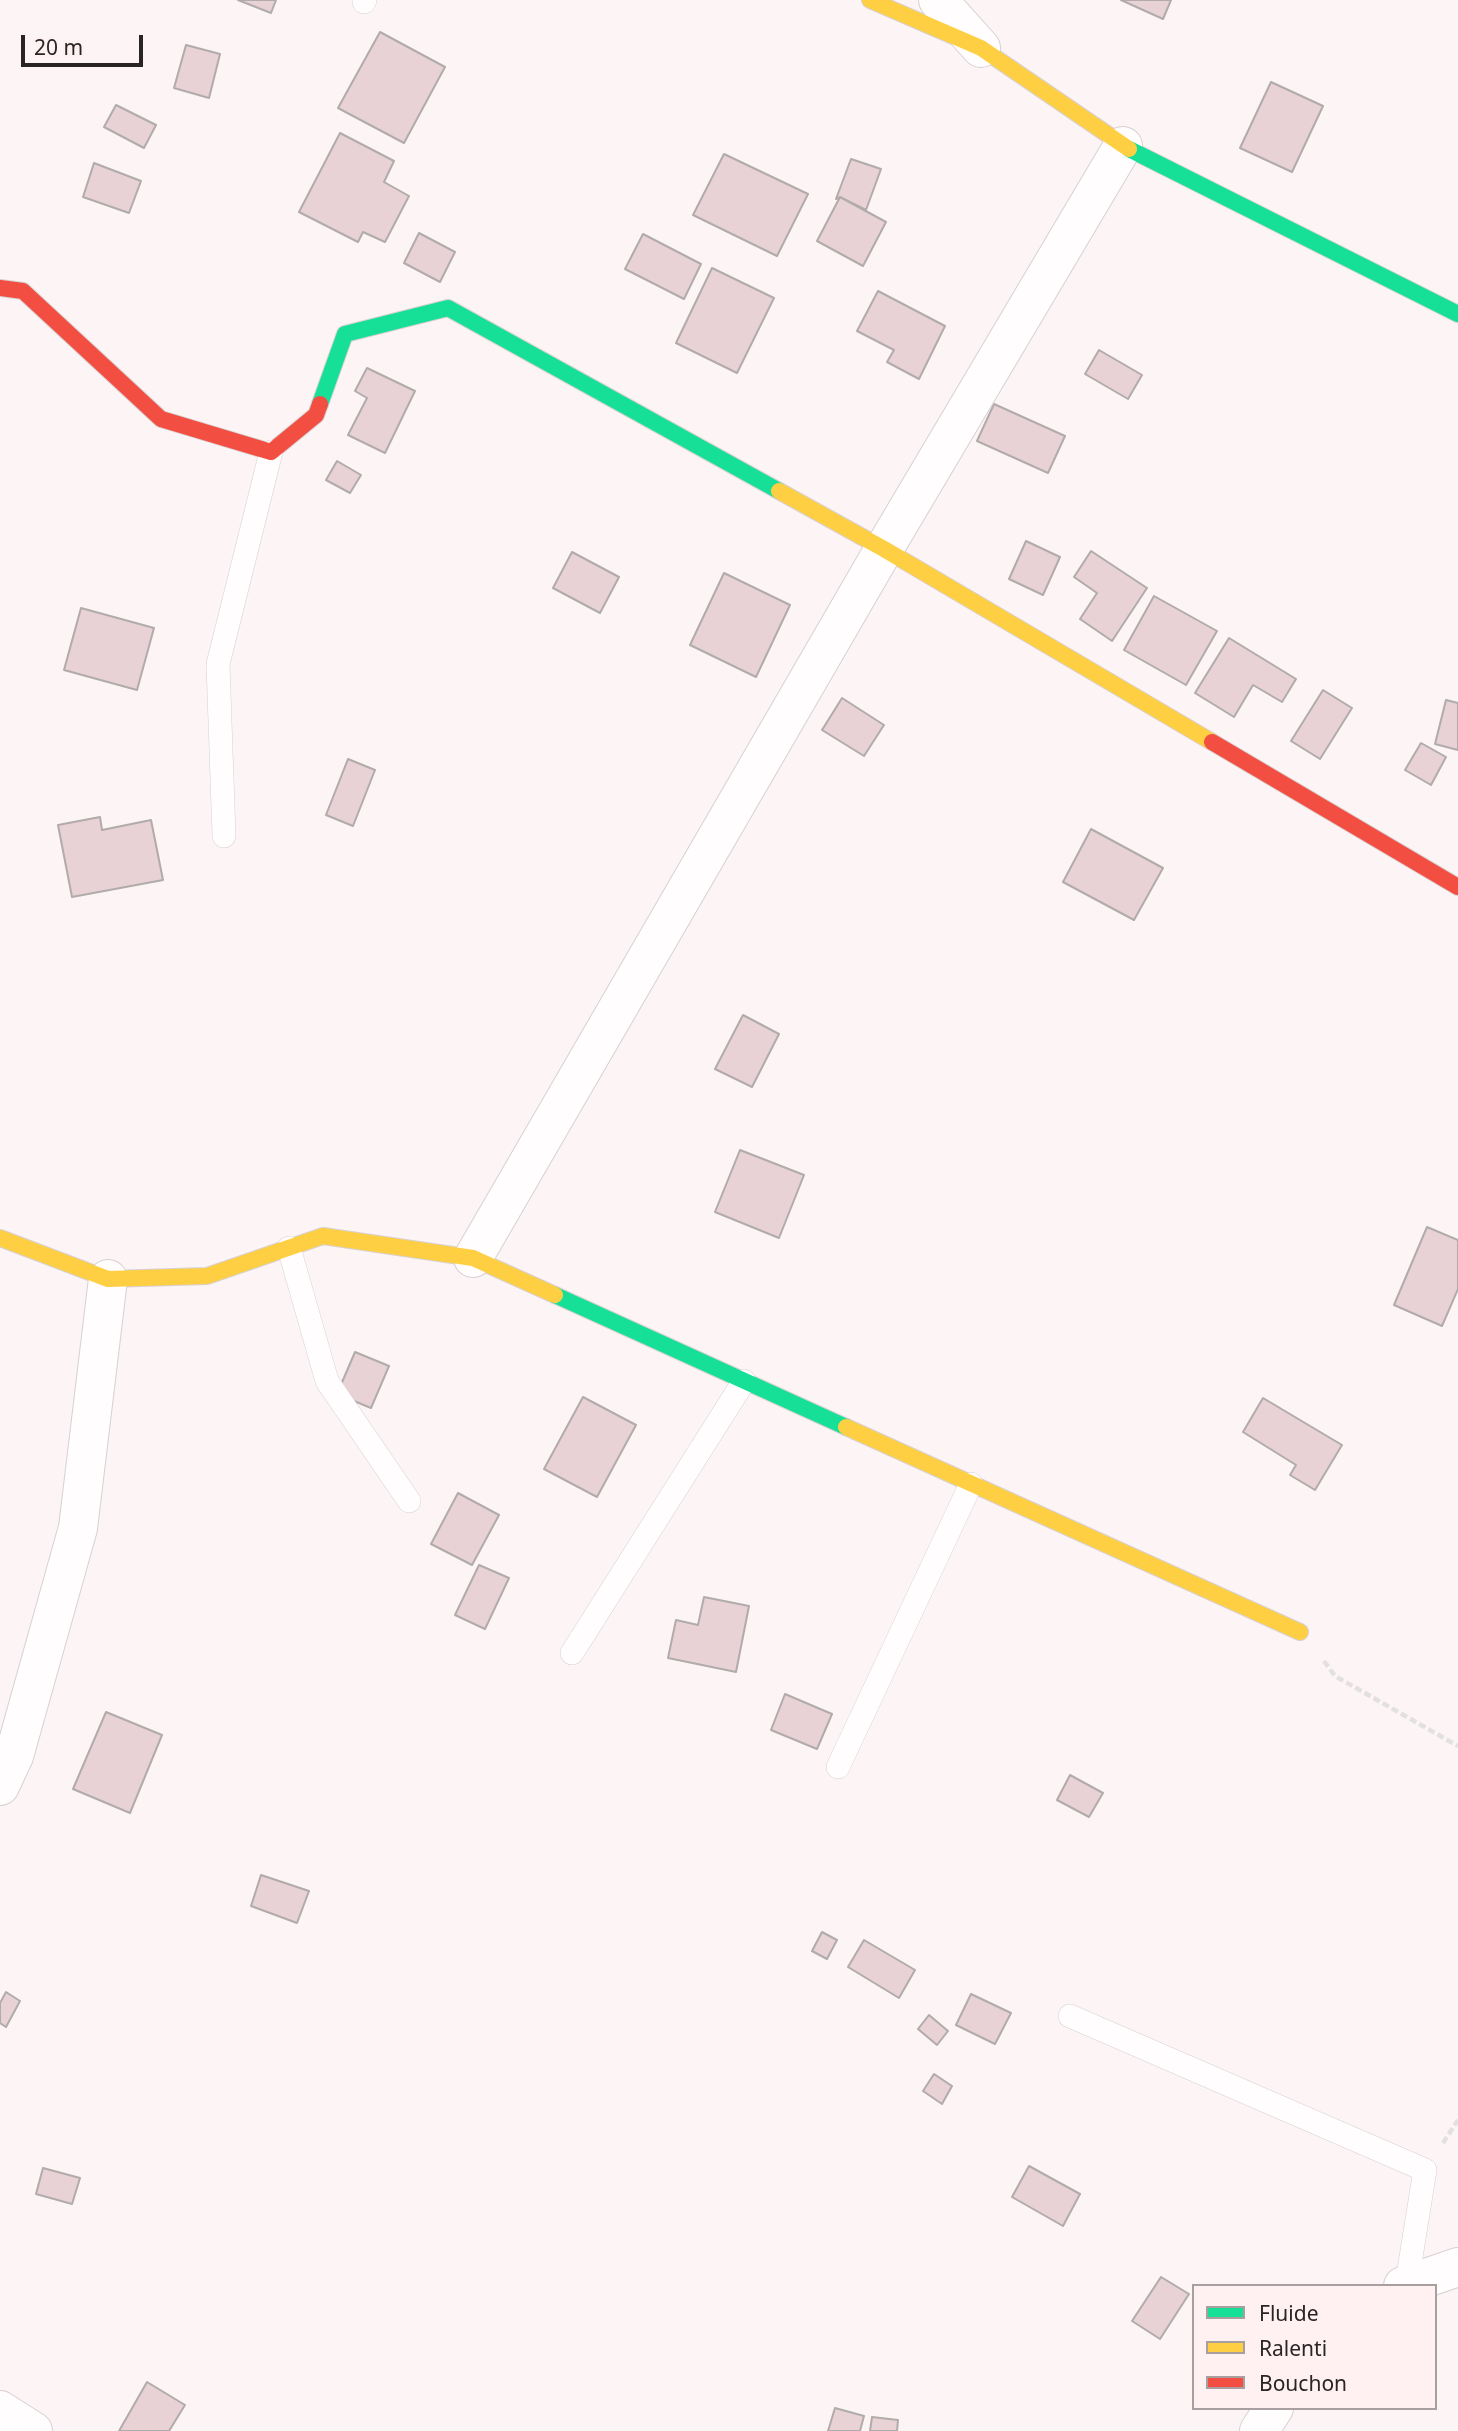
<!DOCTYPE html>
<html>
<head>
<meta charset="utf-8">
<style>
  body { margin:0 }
  #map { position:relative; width:1458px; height:2431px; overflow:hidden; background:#fcf4f5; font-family:"Noto Sans",sans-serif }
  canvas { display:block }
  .legend { position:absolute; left:1192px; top:2284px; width:245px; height:126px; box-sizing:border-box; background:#fff1f2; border:2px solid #a99fa0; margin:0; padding:9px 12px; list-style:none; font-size:21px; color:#292425 }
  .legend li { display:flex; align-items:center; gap:14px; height:35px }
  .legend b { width:35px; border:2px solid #a99fa0 }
  .scale { position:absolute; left:21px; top:35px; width:122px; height:32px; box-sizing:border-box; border:4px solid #292425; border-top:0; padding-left:9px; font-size:21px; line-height:24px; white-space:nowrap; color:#292425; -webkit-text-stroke:5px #fff1f2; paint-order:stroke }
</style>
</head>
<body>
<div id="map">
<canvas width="1458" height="2431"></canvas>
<ul class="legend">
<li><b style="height:9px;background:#16e098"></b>Fluide</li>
<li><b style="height:9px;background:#ffcf43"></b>Ralenti</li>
<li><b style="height:9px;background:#f24e42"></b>Bouchon</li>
</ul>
<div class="scale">20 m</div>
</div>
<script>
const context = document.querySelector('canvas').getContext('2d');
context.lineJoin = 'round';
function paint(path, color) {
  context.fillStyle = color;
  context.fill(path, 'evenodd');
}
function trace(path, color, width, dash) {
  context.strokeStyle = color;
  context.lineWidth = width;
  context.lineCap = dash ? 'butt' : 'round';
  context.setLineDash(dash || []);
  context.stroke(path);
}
const building = new Path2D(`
  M 238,0 L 276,0 L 271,13 Z
  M 1121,0 L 1171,0 L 1163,19 Z
  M 380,32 L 445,67 L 404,143 L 338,108 Z
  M 186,45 L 220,54 L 209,98 L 174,88 Z
  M 1271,82 L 1323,106 L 1292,172 L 1240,148 Z
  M 116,105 L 156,125 L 144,148 L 104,127 Z
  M 340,133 L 394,161 L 384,182 L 409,196 L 385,242 L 363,232 L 358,242 L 299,212 Z
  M 724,154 L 808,194 L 777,256 L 693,215 Z
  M 851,159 L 881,169 L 866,210 L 840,197 L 836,199 Z
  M 94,163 L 141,181 L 129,213 L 83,197 Z
  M 840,197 L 886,222 L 863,266 L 817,241 Z
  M 419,233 L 455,252 L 440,282 L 404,263 Z
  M 643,234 L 701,264 L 684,299 L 625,269 Z
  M 712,268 L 774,298 L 737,373 L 676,343 Z
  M 878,291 L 945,326 L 919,379 L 887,362 L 894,350 L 857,331 Z
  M 1099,350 L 1142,375 L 1128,399 L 1085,374 Z
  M 367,368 L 415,391 L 385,453 L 348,435 L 367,398 L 355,391 Z
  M 994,404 L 1065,436 L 1048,473 L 977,441 Z
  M 337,461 L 361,475 L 350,493 L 326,480 Z
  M 1026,541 L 1060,557 L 1043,595 L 1009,579 Z
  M 1091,551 L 1147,588 L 1112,641 L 1080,619 L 1097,593 L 1074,577 Z
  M 572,552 L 619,577 L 600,613 L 553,588 Z
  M 724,573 L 790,605 L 756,677 L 690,645 Z
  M 1154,596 L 1217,631 L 1186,685 L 1124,650 Z
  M 81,608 L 154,628 L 137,690 L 64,670 Z
  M 1229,638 L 1296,679 L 1282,702 L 1253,685 L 1234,717 L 1195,693 Z
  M 1323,690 L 1352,708 L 1320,759 L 1291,741 Z
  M 842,698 L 884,725 L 864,756 L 822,730 Z
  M 1446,700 L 1458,703 L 1458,750 L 1435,744 Z
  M 1421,743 L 1446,757 L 1431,785 L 1405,770 Z
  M 348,759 L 375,770 L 353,826 L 326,815 Z
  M 100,817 L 102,830 L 151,820 L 163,880 L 72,897 L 58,825 Z
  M 1091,829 L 1163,868 L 1134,920 L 1063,882 Z
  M 743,1015 L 779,1034 L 752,1087 L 715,1069 Z
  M 740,1150 L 804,1175 L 779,1238 L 715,1212 Z
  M 1427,1227 L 1458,1240 L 1458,1289 L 1442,1326 L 1394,1305 Z
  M 355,1352 L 389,1366 L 371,1408 L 337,1394 Z
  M 583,1397 L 636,1425 L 597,1497 L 544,1469 Z
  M 1263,1398 L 1342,1445 L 1315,1490 L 1290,1475 L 1296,1465 L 1243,1432 Z
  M 458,1493 L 499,1515 L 472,1565 L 431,1544 Z
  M 479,1565 L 509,1578 L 485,1629 L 455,1615 Z
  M 704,1597 L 749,1606 L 736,1672 L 668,1658 L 676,1620 L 698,1625 Z
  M 785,1694 L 832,1714 L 817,1749 L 771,1730 Z
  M 106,1712 L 162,1735 L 130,1813 L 73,1789 Z
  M 1070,1775 L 1103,1793 L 1089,1817 L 1057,1800 Z
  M 261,1875 L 309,1891 L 297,1923 L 251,1906 Z
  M 822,1932 L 837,1940 L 827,1959 L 812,1951 Z
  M 864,1940 L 915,1970 L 899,1998 L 848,1967 Z
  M 6,1992 L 20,2001 L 6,2027 L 0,2023 L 0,2003 Z
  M 971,1994 L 1011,2013 L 995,2044 L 956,2025 Z
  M 929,2015 L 948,2031 L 937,2045 L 918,2029 Z
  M 934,2074 L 952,2086 L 942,2104 L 923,2091 Z
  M 1029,2166 L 1080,2194 L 1063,2226 L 1012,2197 Z
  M 43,2168 L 80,2178 L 72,2204 L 36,2194 Z
  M 1161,2277 L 1189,2294 L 1160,2339 L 1132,2321 Z
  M 147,2382 L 185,2405 L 169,2431 L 119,2431 Z
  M 835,2408 L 864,2416 L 860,2431 L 828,2431 Z
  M 872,2417 L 898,2420 L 897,2431 L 870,2431 Z`);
paint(building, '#e8d2d5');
trace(building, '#b1abac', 2);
const lane = new Path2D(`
  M 364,2 L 365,0
  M 224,836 L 218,664 L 271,452
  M 289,1248 L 327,1381 L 409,1501
  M 572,1653 L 744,1381
  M 838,1767 L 971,1484
  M 1070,2016 L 1425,2170 L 1407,2282`);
const street = new Path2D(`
  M 938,0 L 981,48
  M 473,1258 L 884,549 L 1123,146
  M 0,1786 L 14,1756 L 78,1528 L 108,1279
  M 1403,2286 L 1458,2267
  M 0,2410 L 33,2431
  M 1259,2431 L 1274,2408`);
const fast = new Path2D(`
  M 1129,149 L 1458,314
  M 320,404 L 345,334 L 448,308 L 779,491
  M 555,1295 L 846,1427`);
const slow = new Path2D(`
  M 870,0 L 981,48 L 1129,149
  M 779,491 L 884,549 L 1212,742
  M 0,1238 L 108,1279 L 207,1276 L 323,1236 L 473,1258 L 555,1295
  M 846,1427 L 1300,1632`);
const jam = new Path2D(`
  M 0,288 L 23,291 L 161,419 L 271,452 L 316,415 L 320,404
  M 1212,742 L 1458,887`);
trace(lane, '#d7d1d2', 24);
trace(street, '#d7d1d2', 40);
trace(fast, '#d7d1d2', 18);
trace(slow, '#d7d1d2', 18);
trace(jam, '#d7d1d2', 18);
trace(new Path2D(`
  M 1324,1661 L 1335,1676 L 1458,1746
  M 1443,2143 L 1458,2120`), '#e2e0e0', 4.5, [7, 3.5]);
trace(lane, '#fffdfe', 23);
trace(street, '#fffdfe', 38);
trace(fast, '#16e098', 16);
trace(slow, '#ffcf43', 16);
trace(jam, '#f24e42', 16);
</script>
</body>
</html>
